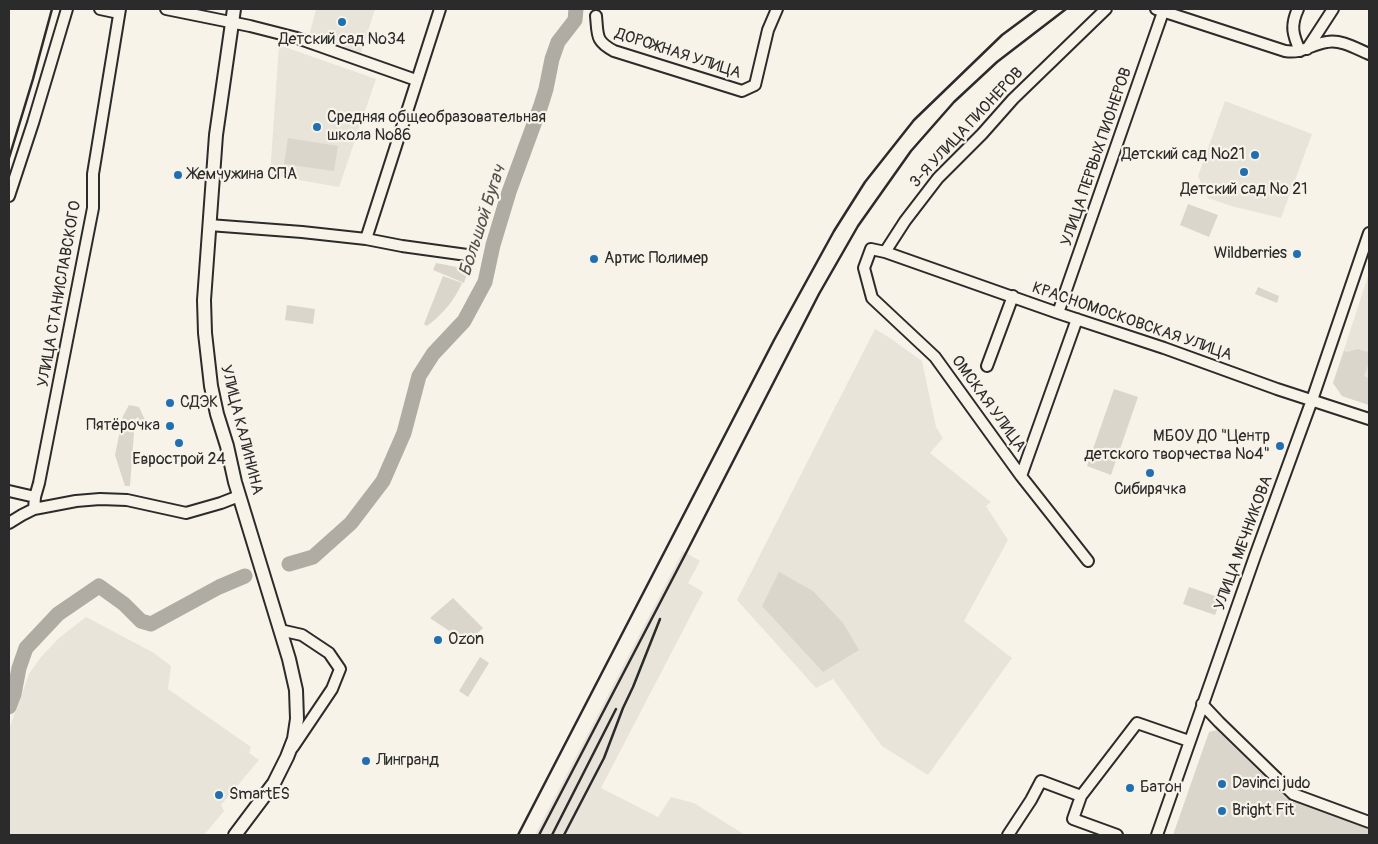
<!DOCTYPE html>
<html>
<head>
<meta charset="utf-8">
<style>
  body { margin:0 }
  #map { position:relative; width:1378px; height:844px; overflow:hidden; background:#f7f3e8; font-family:Pangolin,sans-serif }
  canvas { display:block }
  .frame { position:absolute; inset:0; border:10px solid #2b2b2b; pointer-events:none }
</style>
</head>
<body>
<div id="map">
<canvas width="1378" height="844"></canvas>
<div class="frame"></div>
</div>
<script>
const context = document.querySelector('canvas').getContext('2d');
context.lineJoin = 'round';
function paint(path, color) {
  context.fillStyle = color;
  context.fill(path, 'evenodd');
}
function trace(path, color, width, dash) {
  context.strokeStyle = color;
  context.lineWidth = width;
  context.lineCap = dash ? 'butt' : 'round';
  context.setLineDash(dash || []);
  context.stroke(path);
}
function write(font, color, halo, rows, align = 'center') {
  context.font = font + ' Pangolin,sans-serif';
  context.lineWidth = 4.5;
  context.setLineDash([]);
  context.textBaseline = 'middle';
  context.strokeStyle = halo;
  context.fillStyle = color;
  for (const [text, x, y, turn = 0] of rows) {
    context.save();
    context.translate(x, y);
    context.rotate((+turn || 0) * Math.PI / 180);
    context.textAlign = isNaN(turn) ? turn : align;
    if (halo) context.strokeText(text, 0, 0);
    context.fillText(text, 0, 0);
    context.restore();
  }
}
paint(new Path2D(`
  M 316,9 L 375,9 L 361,53 L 309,36 Z
  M 279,45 L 376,79 L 339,187 L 270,175 Z
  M 1225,101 L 1312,134 L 1281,218 L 1231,206 L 1208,198 L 1198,176 Z
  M 1369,273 L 1369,405 L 1342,396 L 1333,383 Z
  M 875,329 L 887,336 L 922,361 L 936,427 L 943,438 L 930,453 L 991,502 L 986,506 L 1008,540 L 964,621 L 1012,658 L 928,775 L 882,746 L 833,679 L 816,688 L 737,600 Z
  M 683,551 L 700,561 L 688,583 L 703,592 L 601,788 L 658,817 L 671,797 L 694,803 L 745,835 L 535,835 Z
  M 86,617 L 154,653 L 171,666 L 168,689 L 251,747 L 249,753 L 259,760 L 221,805 L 224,811 L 204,835 L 9,835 L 9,729 L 29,674 L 41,657 L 59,638 Z`), '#e8e4da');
paint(new Path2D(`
  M 288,138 L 338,146 L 334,171 L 284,164 Z
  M 1188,204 L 1218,215 L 1209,237 L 1180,225 Z
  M 436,263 L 457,267 L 468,271 L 464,283 L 433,270 Z
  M 443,276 L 462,283 C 454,301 443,314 427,326 L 424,324 Z
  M 1258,287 L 1279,296 L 1277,303 L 1255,294 Z
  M 287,305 L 315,309 L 313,324 L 285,320 Z
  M 1358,349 L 1368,352 L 1369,363 L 1364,376 L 1369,378 L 1369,405 L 1342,396 L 1333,383 L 1344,351 L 1347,352 Z
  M 1114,389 L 1138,397 L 1111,475 L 1087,466 Z
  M 129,405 L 139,407 L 145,420 L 140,422 L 138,417 L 135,419 L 130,486 L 125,486 L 115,455 L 123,416 Z
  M 779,572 L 813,591 L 843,623 L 859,650 L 823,672 L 762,606 Z
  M 1189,587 L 1221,598 L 1215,615 L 1183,604 Z
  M 453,598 L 483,628 L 467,643 L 430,618 Z
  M 480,657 L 489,663 L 468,697 L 459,691 Z
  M 1217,730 L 1286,798 L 1369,829 L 1369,835 L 1173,835 L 1209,732 Z`), '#dad6cc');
trace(new Path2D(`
  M 289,564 L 313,557 L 351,523 L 383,481 L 404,433 L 419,376 L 433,354 L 464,321 L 485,282 L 493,245 L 509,192 L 541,105 L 546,89 L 552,59 L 558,42 L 575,20 L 576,9
  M 9,707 L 14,694 L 19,668 L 26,648 L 58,614 L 99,586 L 124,604 L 141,621 L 151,624 L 219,587 L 245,576`), '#afaca4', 15);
const minor = new Path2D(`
  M 100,9 L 119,13
  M 166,9 L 250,26 L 297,38 L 416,80
  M 1156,9 L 1285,51 C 1303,54 1311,44 1327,42 C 1341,39 1357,49 1369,54
  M 1298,9 C 1290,26 1293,35 1300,51
  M 596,16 C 598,35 595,41 614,51 L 742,91 L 755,85 L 768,30 L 777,9
  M 1307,49 L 1333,9
  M 9,196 L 33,123 L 67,9
  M 209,225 L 302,232 L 366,239 L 402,246 L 467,255
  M 366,239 L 440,9
  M 885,252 L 1058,313 L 1164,348 L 1277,389 L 1369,419
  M 1058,313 L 1163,12
  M 987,366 L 1013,296
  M 1021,476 L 1077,319
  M 9,491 L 35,497
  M 34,509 L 35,497 L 39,483 L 93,208 L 93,174 L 120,9
  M 9,523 L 22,515 L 34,509 L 76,501 L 100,499 L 127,500 L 186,513 L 221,503 L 239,496
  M 1088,561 L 1021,476 L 935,357 L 872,298 L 864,268 L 871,249 L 885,252 L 905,221 L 938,178 L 982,134 L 1013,99 L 1106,9
  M 280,630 L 302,635 L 329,653 L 340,669 L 332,689 L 293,747
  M 1202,704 L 1219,722 L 1293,794 L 1369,822
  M 1081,796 L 1073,819 L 1117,835
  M 1008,835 L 1031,800 L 1041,781 L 1081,796 L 1137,723 L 1189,741
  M 1157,835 L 1255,556 L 1312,400 L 1369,233`);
const major = new Path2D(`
  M 234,9 L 216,135 L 204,300 L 205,333 L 211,386 L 217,414 L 227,446 L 235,482 L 289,659 L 296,690 L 297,719 L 294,739 L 287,757 L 274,783 L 235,835`);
trace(minor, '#2b2b2b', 14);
trace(major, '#2b2b2b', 16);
trace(minor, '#f7f3e8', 10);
trace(major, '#f7f3e8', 12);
trace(new Path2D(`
  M 9,158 L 33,79 L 52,9
  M 518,835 L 774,340 L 834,231 L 865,182 L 914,120 L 1002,35 L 1037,9
  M 539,835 L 686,553 L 819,294 L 858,226 L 911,151 L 954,102 L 997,62 L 1066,9
  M 552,835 L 616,709
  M 564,835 L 604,758 L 623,708 L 633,687 L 660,619`), '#2b2b2b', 2.5);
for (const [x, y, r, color] of [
  [342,22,5,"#1f6fb2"],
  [317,127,5,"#1f6fb2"],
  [1255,155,5,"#1f6fb2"],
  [1244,172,5,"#1f6fb2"],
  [178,175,5,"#1f6fb2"],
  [1297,254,5,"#1f6fb2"],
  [594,259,5,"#1f6fb2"],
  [170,403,5,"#1f6fb2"],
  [170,426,5,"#1f6fb2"],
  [179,443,5,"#1f6fb2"],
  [1280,446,5,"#1f6fb2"],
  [1150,473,5,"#1f6fb2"],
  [438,640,5,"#1f6fb2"],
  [366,761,5,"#1f6fb2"],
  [1222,784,5,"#1f6fb2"],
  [1130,788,5,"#1f6fb2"],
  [219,795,5,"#1f6fb2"],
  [1222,811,5,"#1f6fb2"]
]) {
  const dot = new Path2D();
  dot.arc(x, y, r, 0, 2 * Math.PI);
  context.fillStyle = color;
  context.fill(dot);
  trace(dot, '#f7f3e8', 2);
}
write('16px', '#2b2b2b', '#f7f3e8', [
  ["Детский сад №34",342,40,"center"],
  ["Средняя общеобразовательная",327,118],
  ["школа №86",327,136],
  ["Детский сад №21",1245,155,"right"],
  ["Жемчужина СПА",188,175],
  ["Детский сад № 21",1244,190,"center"],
  ["Wildberries",1287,254,"right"],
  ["Артис Полимер",604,259],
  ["СДЭК",180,403],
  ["Пятёрочка",160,426,"right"],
  ["МБОУ ДО \"Центр",1270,437,"right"],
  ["детского творчества №4\"",1270,455,"right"],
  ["Еврострой 24",179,460,"center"],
  ["Сибирячка",1150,490,"center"],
  ["Ozon",448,640],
  ["Лингранд",376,761],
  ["Davinci judo",1232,784],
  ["Батон",1140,788],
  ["SmartES",229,795],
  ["Bright Fit",1232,811]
], 'left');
write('16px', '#2b2b2b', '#f7f3e8', [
  ["ДОРОЖНАЯ УЛИЦА",678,54,18],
  ["3-Я УЛИЦА ПИОНЕРОВ",967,128,-47],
  ["УЛИЦА ПЕРВЫХ ПИОНЕРОВ",1097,157,-71],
  ["УЛИЦА СТАНИСЛАВСКОГО",60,294,-80],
  ["КРАСНОМОСКОВСКАЯ УЛИЦА",1132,322,19],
  ["ОМСКАЯ УЛИЦА",988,404,54],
  ["УЛИЦА КАЛИНИНА",241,430,76],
  ["УЛИЦА МЕЧНИКОВА",1244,543,-70]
]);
write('italic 18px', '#53524f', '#f7f3e8', [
  ["Большой Бугач",483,221,-72]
]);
</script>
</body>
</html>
